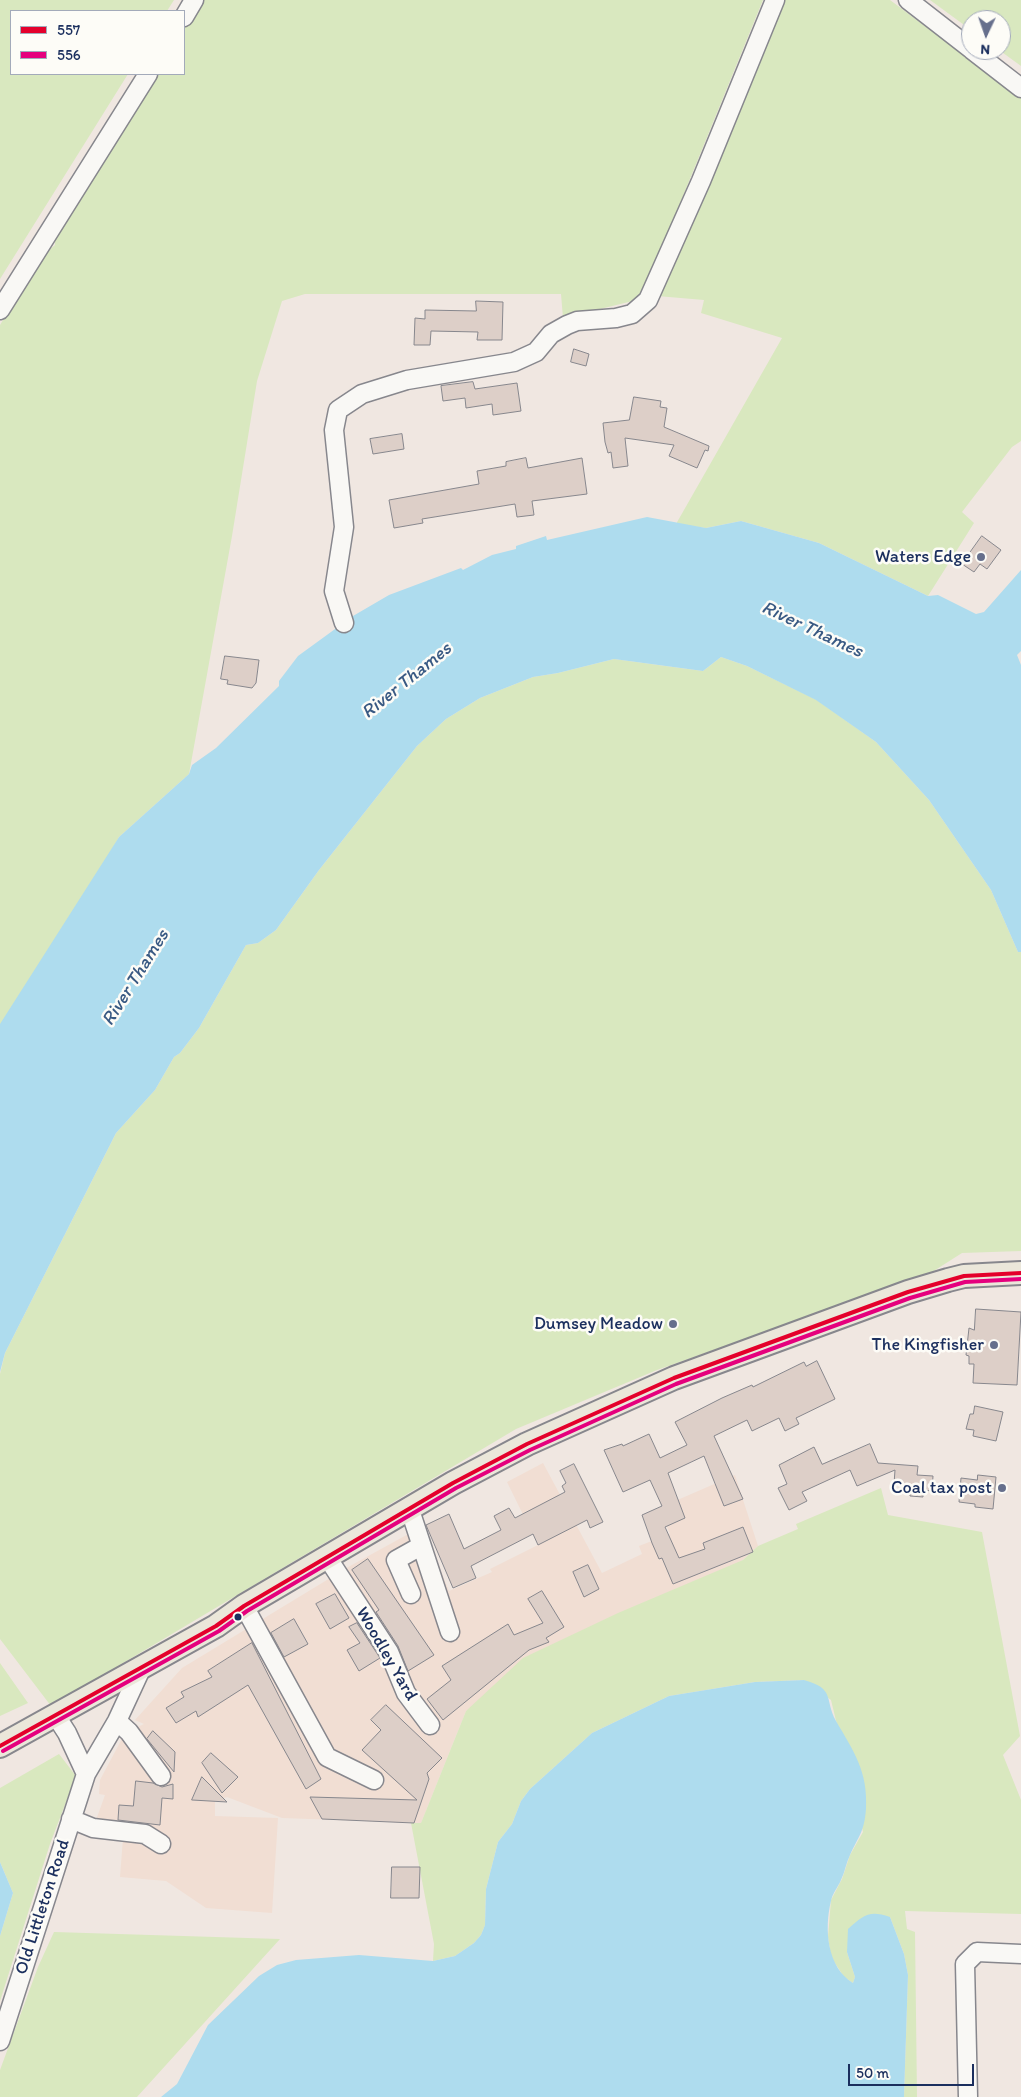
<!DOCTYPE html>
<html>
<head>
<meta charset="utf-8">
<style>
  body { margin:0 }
  #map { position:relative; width:1021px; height:2097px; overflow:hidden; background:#f0e7e1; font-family:Itim,sans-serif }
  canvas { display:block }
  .legend { position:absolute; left:10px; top:10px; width:175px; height:65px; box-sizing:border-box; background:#fdfcf7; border:1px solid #a3aaba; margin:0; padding:6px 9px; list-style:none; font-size:15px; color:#1b2f5e }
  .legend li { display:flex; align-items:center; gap:10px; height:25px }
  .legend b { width:25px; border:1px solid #a3aaba }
  .north { position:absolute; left:961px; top:10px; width:50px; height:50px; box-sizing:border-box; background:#fdfcf7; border:1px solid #a3aaba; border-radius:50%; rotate:183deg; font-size:14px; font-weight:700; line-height:20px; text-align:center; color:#1b2f5e }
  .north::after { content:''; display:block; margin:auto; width:18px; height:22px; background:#666f8c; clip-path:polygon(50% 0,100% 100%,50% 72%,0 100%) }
  .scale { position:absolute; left:848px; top:2064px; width:126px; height:22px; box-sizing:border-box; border:2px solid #1b2f5e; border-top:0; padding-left:6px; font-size:15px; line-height:18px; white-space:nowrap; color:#1b2f5e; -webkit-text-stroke:4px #fdfcf7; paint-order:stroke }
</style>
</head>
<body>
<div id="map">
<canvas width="1021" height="2097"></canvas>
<ul class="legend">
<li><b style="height:6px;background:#e4002b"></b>557</li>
<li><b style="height:6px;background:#e5007d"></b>556</li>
</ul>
<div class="north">N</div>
<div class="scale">50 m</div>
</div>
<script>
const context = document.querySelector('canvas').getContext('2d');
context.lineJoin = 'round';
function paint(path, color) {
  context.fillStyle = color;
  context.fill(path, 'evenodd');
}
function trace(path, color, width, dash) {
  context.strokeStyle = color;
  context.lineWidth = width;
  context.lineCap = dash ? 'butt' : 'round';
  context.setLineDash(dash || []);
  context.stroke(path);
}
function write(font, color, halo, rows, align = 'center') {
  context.font = font + ' Itim,sans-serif';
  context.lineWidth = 5;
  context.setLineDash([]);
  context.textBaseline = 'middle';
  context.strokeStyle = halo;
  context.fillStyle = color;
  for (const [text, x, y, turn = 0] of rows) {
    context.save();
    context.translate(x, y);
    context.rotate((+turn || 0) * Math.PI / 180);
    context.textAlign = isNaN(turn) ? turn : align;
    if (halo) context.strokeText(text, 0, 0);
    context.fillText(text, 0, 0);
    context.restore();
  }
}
paint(new Path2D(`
  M 543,1463 L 602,1573 L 642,1554 L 639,1546 L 670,1534 L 659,1508 L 735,1475 L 758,1546 L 743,1560 L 466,1711 L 421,1823 L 282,1818 L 227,1797 L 215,1801 L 215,1816 L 278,1818 L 272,1913 L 206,1908 L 166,1881 L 120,1877 L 123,1838 L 91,1834 L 105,1795 L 99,1794 L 100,1780 L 125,1733 L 144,1724 L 135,1720 L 182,1668 L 350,1566 L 423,1526 L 449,1591 L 492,1572 L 490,1569 L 538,1545 L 507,1482 Z`), '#f1ded3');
paint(new Path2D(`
  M 0,0 L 174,0 L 167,11 L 11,11 L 11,74 L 128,74 L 0,279 Z
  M 199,0 L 763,0 L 641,299 L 563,318 L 561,294 L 305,294 L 282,301 L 257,381 L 232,536 L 189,774 L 119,837 L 0,1050 L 0,325 L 42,256 L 55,245 L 55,233 L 155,74 L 184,74 L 184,28 Z
  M 784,0 L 890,0 L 1021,98 L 1021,441 L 1012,447 L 962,512 L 974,523 L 928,596 L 819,543 L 741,521 L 706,528 L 676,524 L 782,338 L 701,313 L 704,300 L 657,296 Z
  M 930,0 L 1021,0 L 1021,66 L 999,50 L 1001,50 L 1001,20 L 971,20 L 971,30 Z
  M 721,657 L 747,666 L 817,700 L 876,742 L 929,800 L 991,890 L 1018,952 L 1021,952 L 1021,1251 L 962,1253 L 929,1274 L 657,1370 L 516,1429 L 51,1706 L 0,1639 L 0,1374 L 5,1353 L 116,1133 L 155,1090 L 174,1057 L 180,1053 L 199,1028 L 246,945 L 258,943 L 276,930 L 319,870 L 417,746 L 446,719 L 480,698 L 533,677 L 558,673 L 614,659 L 703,671 Z
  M 881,1488 L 888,1515 L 982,1532 L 1020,1736 L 1003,1755 L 1021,1800 L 1021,1914 L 905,1911 L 907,1929 L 915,1932 L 917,2097 L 904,2097 L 908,1975 L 904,1954 L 890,1917 L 847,1952 L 855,1977 L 853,1983 L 844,1977 L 831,1957 L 828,1937 L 831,1900 L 842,1879 L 850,1855 L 863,1832 L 831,1700 L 804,1680 L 755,1682 L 669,1696 L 592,1733 L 530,1789 L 521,1801 L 512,1824 L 498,1842 L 486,1889 L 485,1925 L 481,1935 L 474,1943 L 455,1956 L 433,1961 L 434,1944 L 411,1823 L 421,1823 L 466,1711 L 523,1658 L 618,1613 L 743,1560 L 758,1546 L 798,1529 L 796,1524 Z
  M 0,1663 L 28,1703 L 0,1716 Z
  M 59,1754 L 76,1776 L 50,1844 L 0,2001 L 0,1936 L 13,1893 L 0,1862 L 0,1788 Z
  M 54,1932 L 280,1939 L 137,2097 L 0,2097 L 0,2070 L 38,1967 Z`), '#d9e8bf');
paint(new Path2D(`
  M 647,517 L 706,528 L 741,521 L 819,543 L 928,596 L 938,595 L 976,614 L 984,612 L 1021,570 L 1021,651 L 1017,655 L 1021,665 L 1021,952 L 1018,952 L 991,890 L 929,800 L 876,742 L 816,700 L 747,666 L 721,657 L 703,671 L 614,659 L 558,673 L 533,677 L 480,698 L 446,719 L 417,746 L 319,870 L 276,930 L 258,943 L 246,945 L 199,1028 L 180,1053 L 174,1057 L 155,1090 L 116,1133 L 5,1353 L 0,1372 L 0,1024 L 119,837 L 189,774 L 192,765 L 216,748 L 279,686 L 279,681 L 298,656 L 353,616 L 389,595 L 461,568 L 463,570 L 492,555 L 516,549 L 516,546 L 546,536 L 547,540 Z
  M 804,1680 C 836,1689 824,1699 836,1721 C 854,1752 868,1771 866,1809 C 864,1833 859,1835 850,1855 C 846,1863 845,1872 841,1880 C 838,1887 832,1894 831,1901 C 824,1929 827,1967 853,1983 L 855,1977 L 847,1952 L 848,1929 C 864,1915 869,1910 890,1917 L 904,1954 L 908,1975 L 904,2097 L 161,2097 L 177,2084 L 208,2025 L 259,1976 L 277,1965 L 296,1960 L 359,1955 L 433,1961 L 455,1956 L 474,1943 L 481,1935 L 485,1925 L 486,1889 L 498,1842 L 512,1824 L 521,1801 L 530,1789 L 592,1733 L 669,1696 L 755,1682 Z
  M 0,1862 L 13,1893 L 0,1936 Z`), '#aedcee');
const building = new Path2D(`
  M 476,301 L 503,302 L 502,340 L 477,340 L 478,332 L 431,331 L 430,345 L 414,345 L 415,318 L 425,319 L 425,310 L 476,311 Z
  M 574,349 L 589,354 L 586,366 L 571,362 Z
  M 473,382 L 475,389 L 517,383 L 521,411 L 493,415 L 492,404 L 466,408 L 465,398 L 443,401 L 441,386 Z
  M 634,397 L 661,401 L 660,407 L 667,408 L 664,427 L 709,446 L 708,451 L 705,450 L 697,468 L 669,456 L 674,445 L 625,438 L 628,466 L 613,468 L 611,452 L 608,453 L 605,442 L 603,423 L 629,420 Z
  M 402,434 L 404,449 L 373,454 L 370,439 Z
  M 526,458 L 528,468 L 582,458 L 587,494 L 532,501 L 534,515 L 517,517 L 515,504 L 422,519 L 423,523 L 394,528 L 389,500 L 479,484 L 477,471 L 506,466 L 506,462 Z
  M 982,536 L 1001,550 L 987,569 L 980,564 L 974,572 L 962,564 Z
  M 225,656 L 259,660 L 256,683 L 252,688 L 227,684 L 228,680 L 221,679 Z
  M 976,1309 L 1021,1312 L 1017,1385 L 973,1383 L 974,1364 L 969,1364 L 969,1356 L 966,1355 L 969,1328 L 974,1330 Z
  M 817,1361 L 835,1399 L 796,1418 L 799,1424 L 785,1431 L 779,1418 L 752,1431 L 747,1420 L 714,1436 L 743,1499 L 724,1506 L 704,1456 L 668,1473 L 685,1518 L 665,1527 L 679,1558 L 705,1549 L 703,1543 L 743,1527 L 753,1552 L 673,1584 L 662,1558 L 659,1559 L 652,1543 L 642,1515 L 662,1506 L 650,1480 L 623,1492 L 604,1450 L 622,1444 L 623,1446 L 649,1434 L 660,1458 L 687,1445 L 675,1422 L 722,1398 L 752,1385 L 753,1387 L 804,1362 L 806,1366 Z
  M 975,1406 L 1003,1412 L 996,1441 L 973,1436 L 974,1430 L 966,1429 L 970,1414 L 973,1414 Z
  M 870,1444 L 878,1463 L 918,1466 L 917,1475 L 933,1476 L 932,1491 L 923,1490 L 923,1497 L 910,1496 L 910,1485 L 894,1484 L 895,1470 L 857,1486 L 850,1470 L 802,1492 L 807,1501 L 789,1510 L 778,1488 L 787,1484 L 779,1465 L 814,1447 L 822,1464 Z
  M 574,1464 L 603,1522 L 590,1528 L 587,1520 L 538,1545 L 533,1534 L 471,1566 L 476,1578 L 453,1588 L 426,1525 L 449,1514 L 464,1549 L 501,1530 L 494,1516 L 509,1508 L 515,1518 L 565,1492 L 562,1486 L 566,1483 L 560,1471 Z
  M 978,1475 L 996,1477 L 993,1509 L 975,1507 L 975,1504 L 959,1502 L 961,1478 L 977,1480 Z
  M 368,1559 L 434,1655 L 408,1671 L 398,1646 L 376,1612 L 379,1610 L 352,1570 Z
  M 588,1565 L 599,1589 L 584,1597 L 573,1572 Z
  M 542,1591 L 564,1627 L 546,1638 L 549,1642 L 529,1650 L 443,1720 L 427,1699 L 451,1680 L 442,1666 L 508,1624 L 514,1635 L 543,1623 L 528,1599 Z
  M 335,1594 L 349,1618 L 330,1629 L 316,1604 Z
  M 294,1619 L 308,1644 L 284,1657 L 271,1633 Z
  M 357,1623 L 380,1658 L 359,1671 L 347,1650 L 360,1643 L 349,1627 Z
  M 252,1643 L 321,1779 L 306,1789 L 248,1685 L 198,1717 L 196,1711 L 176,1723 L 166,1708 L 184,1697 L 181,1692 L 212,1677 L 208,1671 Z
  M 386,1705 L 442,1758 L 427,1773 L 429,1779 L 414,1823 L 322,1819 L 310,1797 L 417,1800 L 362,1750 L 381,1730 L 371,1720 Z
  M 153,1731 L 175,1752 L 174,1772 L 147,1739 Z
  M 211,1753 L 238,1777 L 222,1793 L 202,1763 Z
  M 202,1777 L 227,1802 L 192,1800 Z
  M 136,1781 L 153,1783 L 162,1787 L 173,1784 L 173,1799 L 162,1798 L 160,1825 L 118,1820 L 119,1805 L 133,1806 Z
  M 392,1867 L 420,1867 L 419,1898 L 391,1898 Z`);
paint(building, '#ddcfc8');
trace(building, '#87878d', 1);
const minor = new Path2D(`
  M 908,0 L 971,49
  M 184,17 L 194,0
  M 972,50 L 1021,88
  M 0,310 L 148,74
  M 344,623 L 334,591 L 344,527 L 334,430 L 338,410 L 362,394 L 407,380 L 514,362 L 536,352 L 551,334 L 567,325 L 577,321 L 616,318 L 632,314 L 648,300 L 701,181 L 775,0
  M 409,1507 L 450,1632
  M 327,1557 L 389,1652 L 406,1693 L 430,1725
  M 411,1594 L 396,1560 L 421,1546
  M 244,1606 L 327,1757 L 374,1780
  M 56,1716 L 67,1733 L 86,1774
  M 117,1721 L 129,1732 L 161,1776
  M 71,1819 L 93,1828 L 145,1834 L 161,1844
  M 0,2041 L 86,1774 L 117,1721 L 142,1667
  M 968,2097 L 965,1964 L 977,1952 L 1021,1954`);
const major = new Path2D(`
  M 0,1746 L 216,1626 L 244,1606 L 453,1483 L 527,1444 L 674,1378 L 908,1292 L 948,1280 L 964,1276 L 1021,1273`);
trace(minor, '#87878d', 21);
trace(major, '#87878d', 26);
trace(minor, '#f9f8f5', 18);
trace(major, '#ebe7da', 22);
trace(new Path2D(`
  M 0,1746 L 216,1626 L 244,1606 L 453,1483 L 527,1444 L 674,1378 L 908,1292 L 964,1276 L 1021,1273`), '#e4002b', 4);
trace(new Path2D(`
  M 3,1751 L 219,1631 L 247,1611 L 456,1488 L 530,1450 L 676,1384 L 910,1298 L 965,1282 L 1021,1279`), '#e5007d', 4);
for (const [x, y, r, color] of [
  [981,557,5,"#666f8c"],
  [673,1324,5,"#666f8c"],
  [994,1345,5,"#666f8c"],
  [1002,1488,5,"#666f8c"],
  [238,1617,4.5,"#1b2f5e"]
]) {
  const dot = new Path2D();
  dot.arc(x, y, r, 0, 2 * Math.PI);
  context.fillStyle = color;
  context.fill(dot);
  trace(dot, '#fdfcf7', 2);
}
write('18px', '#1b2f5e', '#fdfcf7', [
  ["Waters Edge",971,557],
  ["Dumsey Meadow",663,1324],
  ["The Kingfisher",984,1345],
  ["Coal tax post",992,1488]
], 'right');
write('18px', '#1b2f5e', '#fdfcf7', [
  ["Woodley Yard",386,1654,60],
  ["Old Littleton Road",43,1907,-72]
]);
write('italic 19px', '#385983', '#fdfcf7', [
  ["River Thames",812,630,25],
  ["River Thames",407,681,-39],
  ["River Thames",136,978,-58]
]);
</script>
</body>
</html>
